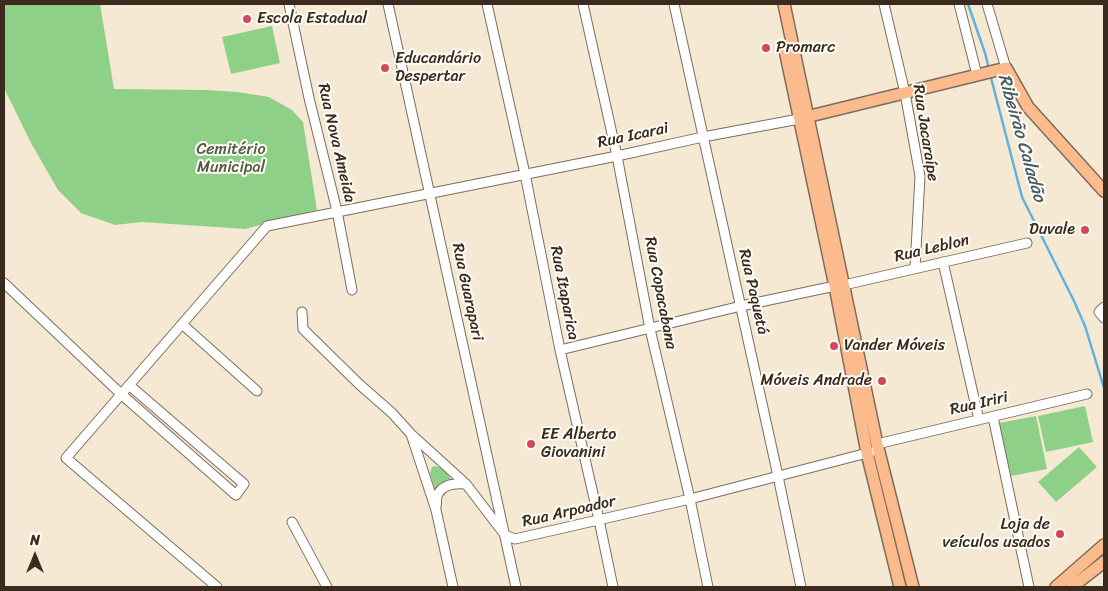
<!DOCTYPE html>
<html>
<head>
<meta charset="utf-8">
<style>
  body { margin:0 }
  #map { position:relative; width:1108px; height:591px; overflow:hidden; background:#f6e9d4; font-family:Sriracha,sans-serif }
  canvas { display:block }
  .frame { position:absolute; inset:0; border:5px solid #3b2a1e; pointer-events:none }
  .north { position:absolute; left:10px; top:531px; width:50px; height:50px; -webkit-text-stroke:4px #fdfcf7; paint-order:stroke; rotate:0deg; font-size:14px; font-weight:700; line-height:20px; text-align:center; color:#3b2a1e }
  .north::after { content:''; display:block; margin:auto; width:18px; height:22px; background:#3b2a1e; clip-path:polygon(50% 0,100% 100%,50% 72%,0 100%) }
</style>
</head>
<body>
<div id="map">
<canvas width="1108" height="591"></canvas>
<div class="frame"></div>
<div class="north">N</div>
</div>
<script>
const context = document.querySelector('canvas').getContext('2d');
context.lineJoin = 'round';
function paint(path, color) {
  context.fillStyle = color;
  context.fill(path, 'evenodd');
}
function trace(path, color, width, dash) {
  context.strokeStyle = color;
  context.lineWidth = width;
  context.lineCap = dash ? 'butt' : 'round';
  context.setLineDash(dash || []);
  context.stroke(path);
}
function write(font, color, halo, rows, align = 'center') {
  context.font = font + ' Sriracha,sans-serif';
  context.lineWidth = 4;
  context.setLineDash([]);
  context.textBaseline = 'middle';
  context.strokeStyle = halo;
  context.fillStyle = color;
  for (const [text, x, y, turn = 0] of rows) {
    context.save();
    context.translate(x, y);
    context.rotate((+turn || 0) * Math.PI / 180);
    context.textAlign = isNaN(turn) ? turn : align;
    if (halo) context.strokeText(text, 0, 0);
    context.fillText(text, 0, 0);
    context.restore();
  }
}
paint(new Path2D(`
  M 4,4 L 100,4 L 114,89 L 207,90 L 238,92 L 269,97 L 292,110 L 303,122 L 317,210 L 245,229 L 142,222 L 115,225 L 81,213 L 58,190 L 31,143 L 4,88 Z
  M 272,26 L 280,63 L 231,74 L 222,37 Z
  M 1085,406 L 1093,442 L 1046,452 L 1038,416 Z
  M 1036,416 L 1047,469 L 1011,476 L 999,423 Z
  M 1079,447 L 1097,467 L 1056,502 L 1038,482 Z
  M 435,466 C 443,467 447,474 451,479 L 446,482 L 436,492 L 430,473 L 432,467 Z`), '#8ed087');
trace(new Path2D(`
  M 968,4 L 985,53 L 989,69
  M 990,74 L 1022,197 L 1074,301 L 1085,326 L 1104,388`), '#60b2db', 2.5);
const minor = new Path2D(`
  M 289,4 L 309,98 L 337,211 L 352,290
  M 388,4 L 516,587
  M 487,4 L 525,174 L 560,350 L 599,520 L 613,587
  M 583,4 L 617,156 L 650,329 L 690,499 L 708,587
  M 674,4 L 778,476 L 801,587
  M 884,4 L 905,93 L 920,176 L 915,268
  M 959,4 L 977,75
  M 987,4 L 1006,68
  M 943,262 L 979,420
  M 4,283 L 121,394 L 236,495 L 244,484 L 129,385
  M 844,285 L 1027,243
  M 1104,307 L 1099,312 L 1104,318
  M 302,312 L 303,329 L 359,384 L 392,413 L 411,434 L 466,484 L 505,535 L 515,539 L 690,499 L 871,452
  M 182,324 L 257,391
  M 560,350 L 741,306 L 835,286
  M 993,417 L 1029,587
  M 411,434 L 436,510 L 453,587
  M 877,444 L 1087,394
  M 436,507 C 437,503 436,497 438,494 C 443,484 456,483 466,484
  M 292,522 L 327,587
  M 217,587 L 66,458 L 267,226 L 617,156 L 703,137 L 799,119`);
const major = new Path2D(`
  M 784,4 L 877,444 L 913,587
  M 785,50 L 835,286 L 867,453 L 900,587
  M 802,118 L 1006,68 L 1028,107 L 1104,191
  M 1056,587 L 1104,545
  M 1072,587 L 1104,562`);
trace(minor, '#7c6d5e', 11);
trace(major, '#7c6d5e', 14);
trace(minor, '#fff', 9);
trace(major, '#fbbb8d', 11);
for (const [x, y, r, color] of [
  [247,19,5,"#d1495b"],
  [766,48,5,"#d1495b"],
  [385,68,5,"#d1495b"],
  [1085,230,5,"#d1495b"],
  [834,346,5,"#d1495b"],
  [882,381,5,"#d1495b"],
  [531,444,5,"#d1495b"],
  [1060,534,5,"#d1495b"]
]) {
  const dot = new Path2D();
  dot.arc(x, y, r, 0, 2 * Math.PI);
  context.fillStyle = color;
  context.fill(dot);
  trace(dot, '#fdfcf7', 2);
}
write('16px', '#3b2a1e', '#fdfcf7', [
  ["Escola Estadual",257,19],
  ["Promarc",776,48],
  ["Educandário",395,59],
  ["Despertar",395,77],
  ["Duvale",1075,230,"right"],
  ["Vander Móveis",844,346],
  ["Móveis Andrade",872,381,"right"],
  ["EE Alberto",541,435],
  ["Giovanini",541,453],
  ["Loja de",1050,525,"right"],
  ["veículos usados",1050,543,"right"]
], 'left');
write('16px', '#3b2a1e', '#fdfcf7', [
  ["Rua Jacaraípe",925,133,81],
  ["Rua Icarai",633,136,-12],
  ["Rua Nova Ameida",336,143,77],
  ["Rua Leblon",932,249,-13],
  ["Rua Guarapari",467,292,78],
  ["Rua Paquetá",753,292,77],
  ["Rua Itaparica",564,293,79],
  ["Rua Copacabana",660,293,79],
  ["Rua Iriri",979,404,-13],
  ["Rua Arpoador",569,512,-13]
]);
write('16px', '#545c3e', '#fdfcf7', [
  ["Cemitério",231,150],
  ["Municipal",231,168]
]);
write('italic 18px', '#485a60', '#fdfcf7', [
  ["Ribeirão Caladão",1021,138,74]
]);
</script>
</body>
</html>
